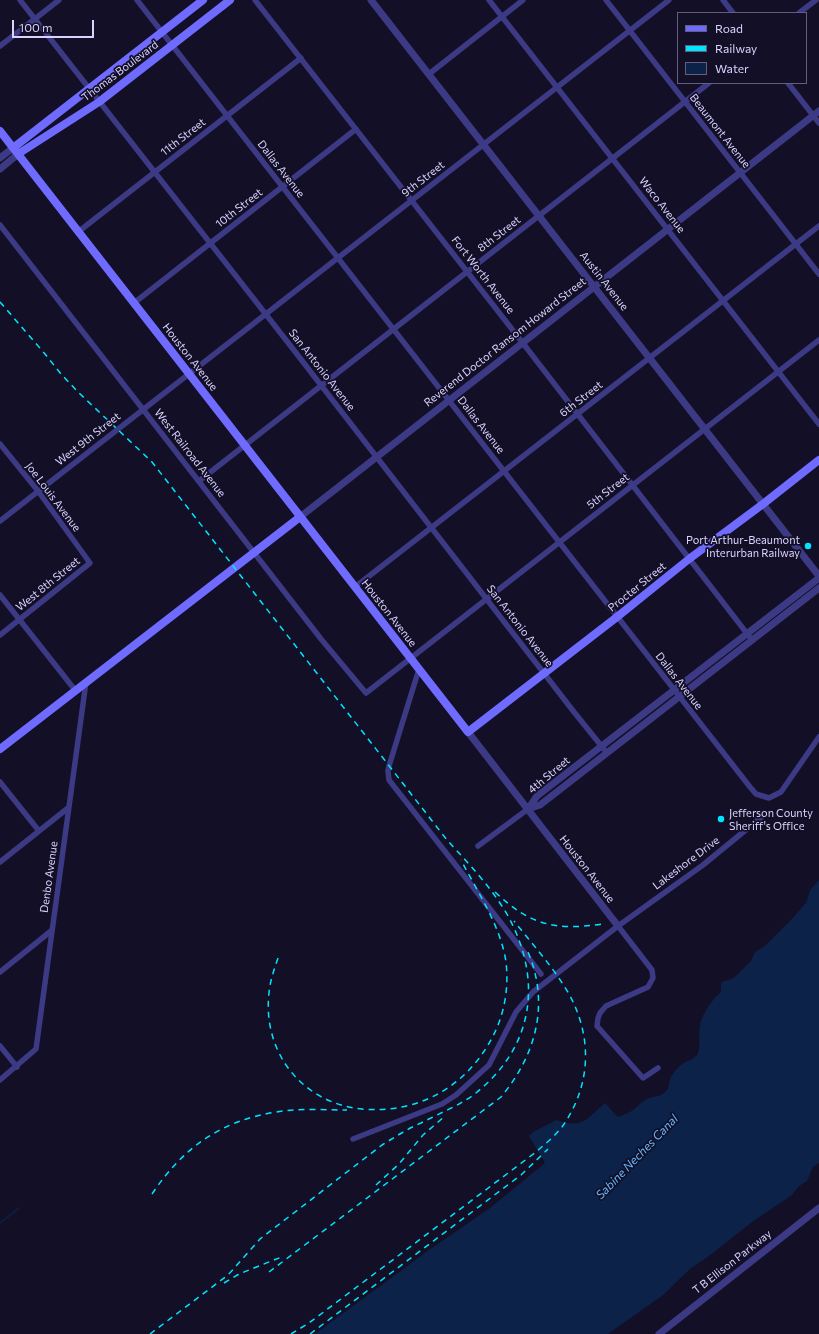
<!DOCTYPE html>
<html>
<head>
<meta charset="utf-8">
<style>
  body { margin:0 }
  #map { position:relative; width:819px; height:1334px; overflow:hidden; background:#130f26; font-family:Commissioner,sans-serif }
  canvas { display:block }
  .legend { position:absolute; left:677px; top:12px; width:130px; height:72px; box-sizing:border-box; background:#130f26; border:1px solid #625e7d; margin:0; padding:5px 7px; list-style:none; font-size:12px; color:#d9d4ff }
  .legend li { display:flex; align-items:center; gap:8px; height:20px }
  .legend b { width:20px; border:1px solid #625e7d }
  .scale { position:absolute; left:12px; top:20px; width:82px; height:18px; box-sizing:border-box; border:2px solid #d9d4ff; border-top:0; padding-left:5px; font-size:12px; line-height:14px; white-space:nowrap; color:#d9d4ff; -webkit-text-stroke:3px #130f26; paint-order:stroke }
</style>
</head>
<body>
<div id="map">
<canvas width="819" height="1334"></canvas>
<ul class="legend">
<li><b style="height:5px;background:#6f6bff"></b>Road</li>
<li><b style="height:5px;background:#00e5ff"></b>Railway</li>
<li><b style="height:11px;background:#0c2248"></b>Water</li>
</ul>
<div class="scale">100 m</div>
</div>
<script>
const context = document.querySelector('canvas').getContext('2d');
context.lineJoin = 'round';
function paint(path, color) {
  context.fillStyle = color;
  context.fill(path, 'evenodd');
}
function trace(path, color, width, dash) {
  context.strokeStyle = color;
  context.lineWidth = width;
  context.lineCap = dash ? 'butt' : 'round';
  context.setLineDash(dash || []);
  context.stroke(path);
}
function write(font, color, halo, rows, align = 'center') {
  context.font = font + ' Commissioner,sans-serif';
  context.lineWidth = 3.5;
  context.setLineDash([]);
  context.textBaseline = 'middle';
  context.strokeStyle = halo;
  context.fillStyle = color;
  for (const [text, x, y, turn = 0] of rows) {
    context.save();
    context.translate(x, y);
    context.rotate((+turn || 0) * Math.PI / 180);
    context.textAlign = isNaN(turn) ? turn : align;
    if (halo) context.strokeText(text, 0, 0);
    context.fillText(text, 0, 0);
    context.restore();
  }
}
paint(new Path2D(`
  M 819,880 L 819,1163 L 813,1167 L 807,1181 L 799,1186 L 792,1195 L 752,1222 L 709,1256 L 690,1269 L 663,1295 L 608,1334 L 315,1334 L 429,1250 L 490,1208 L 545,1163 L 529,1136 L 533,1132 L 556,1120 C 583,1129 585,1120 605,1103 L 618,1117 C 622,1115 626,1114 630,1112 C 637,1108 642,1100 650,1098 C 656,1096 662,1096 666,1091 C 670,1088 668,1084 670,1080 C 671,1074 677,1069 681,1065 C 686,1060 694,1061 698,1053 C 701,1045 698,1034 700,1025 C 701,1016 713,998 721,992 L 721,984 L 722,982 L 734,978 L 751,961 L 755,952 L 765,946 L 790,921 L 806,903 L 810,890 Z`), '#0c2248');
trace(new Path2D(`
  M 0,1223 L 19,1208`), '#0c2248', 1.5);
trace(new Path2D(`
  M 20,0 L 293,349 L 574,712 L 607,753
  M 137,0 L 750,787 L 756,794 L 769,798 L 781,792 L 819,737
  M 255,0 L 522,342 L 752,640
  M 489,0 L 819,424
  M 606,0 L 819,274
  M 723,0 L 733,13
  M 799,13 L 816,0
  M 0,46 L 59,0
  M 429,74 L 523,0
  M 788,83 L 819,123
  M 0,225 L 321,639 L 366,693 L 819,340
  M 78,232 L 301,58
  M 134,303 L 356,129
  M 0,444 L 38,491 L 90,563 L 0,635
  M 199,481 L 709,83
  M 0,521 L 669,0
  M 355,587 L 819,226
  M 0,595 L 75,690
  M 419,669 L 389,766 L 388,771 L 389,780 L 541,974
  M 0,782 L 39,831
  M 478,846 L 528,809
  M 0,862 L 68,808
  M 618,926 L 652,970 L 653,978 L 648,987 L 606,1006 L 600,1013 L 598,1018 L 597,1026 L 643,1078 L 658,1068
  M 0,972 L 51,931
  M 0,1046 L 17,1067
  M 0,1080 L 36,1049 L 86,682
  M 353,1139 L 442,1104 L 456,1095 L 489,1065 L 516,1012 L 533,992 L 618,926 L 703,865 L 764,815`), '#3d3a85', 5.5);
trace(new Path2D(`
  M 371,0 L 819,576
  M 0,158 L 13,148
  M 0,169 L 18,154
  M 300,517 L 819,111
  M 468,732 L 618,926
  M 528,809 L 537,796 L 819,578
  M 528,809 L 540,805 L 819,588
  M 659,1334 L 819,1208`), '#3d3a85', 7);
trace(new Path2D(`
  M 0,131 L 468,732 L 617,617 L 689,559 L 763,504 L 819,460
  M 13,148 L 203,0
  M 18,154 L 99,102 L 230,0
  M 0,749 L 300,517`), '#6f6bff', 8);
trace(new Path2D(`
  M 0,302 L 45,354 L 61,374 L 78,392 L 152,462 L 447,840 C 469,864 492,888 508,916 C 544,982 533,1050 472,1096 C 456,1107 438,1114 421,1123 C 407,1129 395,1137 382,1145 L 260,1239 L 228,1275 L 150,1334
  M 495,892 C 530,925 555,931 602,924
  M 278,958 C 274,970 270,981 269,993 C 266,1019 272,1044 286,1065 C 304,1091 331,1106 362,1109 C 418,1114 466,1087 492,1038 C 505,1014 510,984 505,956 C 498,922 477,891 461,860
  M 376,1185 L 399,1164 L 423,1135 L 445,1116
  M 152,1194 C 183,1148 220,1121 276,1112 C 300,1108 324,1110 347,1110
  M 269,1272 L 501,1097 C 536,1055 550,1004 528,952
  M 224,1283 L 239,1274 L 284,1256
  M 291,1334 L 309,1323 L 536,1152 C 545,1144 555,1136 562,1127 C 591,1086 593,1038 569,994 C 554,968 533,945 514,921
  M 310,1334 L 521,1175 L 548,1149`), '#00e5ff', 1.5, [6, 5]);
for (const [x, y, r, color] of [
  [808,546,4,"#00e5ff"],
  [721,819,4,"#00e5ff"]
]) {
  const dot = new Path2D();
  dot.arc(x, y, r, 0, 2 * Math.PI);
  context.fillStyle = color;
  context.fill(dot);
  trace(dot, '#130f26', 1.5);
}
write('11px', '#d9d4ff', '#130f26', [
  ["Thomas Boulevard",120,71,-37],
  ["Beaumont Avenue",720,131,52],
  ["11th Street",183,137,-38],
  ["Dallas Avenue",281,169,52],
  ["9th Street",423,179,-38],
  ["Waco Avenue",662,205,52],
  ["10th Street",239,208,-38],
  ["8th Street",499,234,-38],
  ["Fort Worth Avenue",483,275,52],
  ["Austin Avenue",604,281,52],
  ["Reverend Doctor Ransom Howard Street",505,342,-38],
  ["Houston Avenue",190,357,52],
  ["San Antonio Avenue",322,370,52],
  ["6th Street",581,399,-38],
  ["Dallas Avenue",481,425,52],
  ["West 9th Street",88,439,-38],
  ["West Railroad Avenue",190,453,52],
  ["5th Street",608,491,-38],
  ["Joe Louis Avenue",53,497,53],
  ["West 8th Street",48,584,-39],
  ["Procter Street",637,587,-39],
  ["Houston Avenue",389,613,52],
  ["San Antonio Avenue",520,626,52],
  ["Dallas Avenue",679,681,52],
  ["4th Street",549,775,-40],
  ["Lakeshore Drive",686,863,-37],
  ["Houston Avenue",587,869,52],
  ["Denbo Avenue",49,877,-82],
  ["T B Ellison Parkway",732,1262,-38]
]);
write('11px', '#d9d4ff', '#130f26', [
  ["Port Arthur-Beaumont",800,540],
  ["Interurban Railway",800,553],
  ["Jefferson County",729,813,"left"],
  ["Sheriff's Office",729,826,"left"]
], 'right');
write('italic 12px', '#62b6ff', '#130f26', [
  ["Sabine Neches Canal",637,1157,-46]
]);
</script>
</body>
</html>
